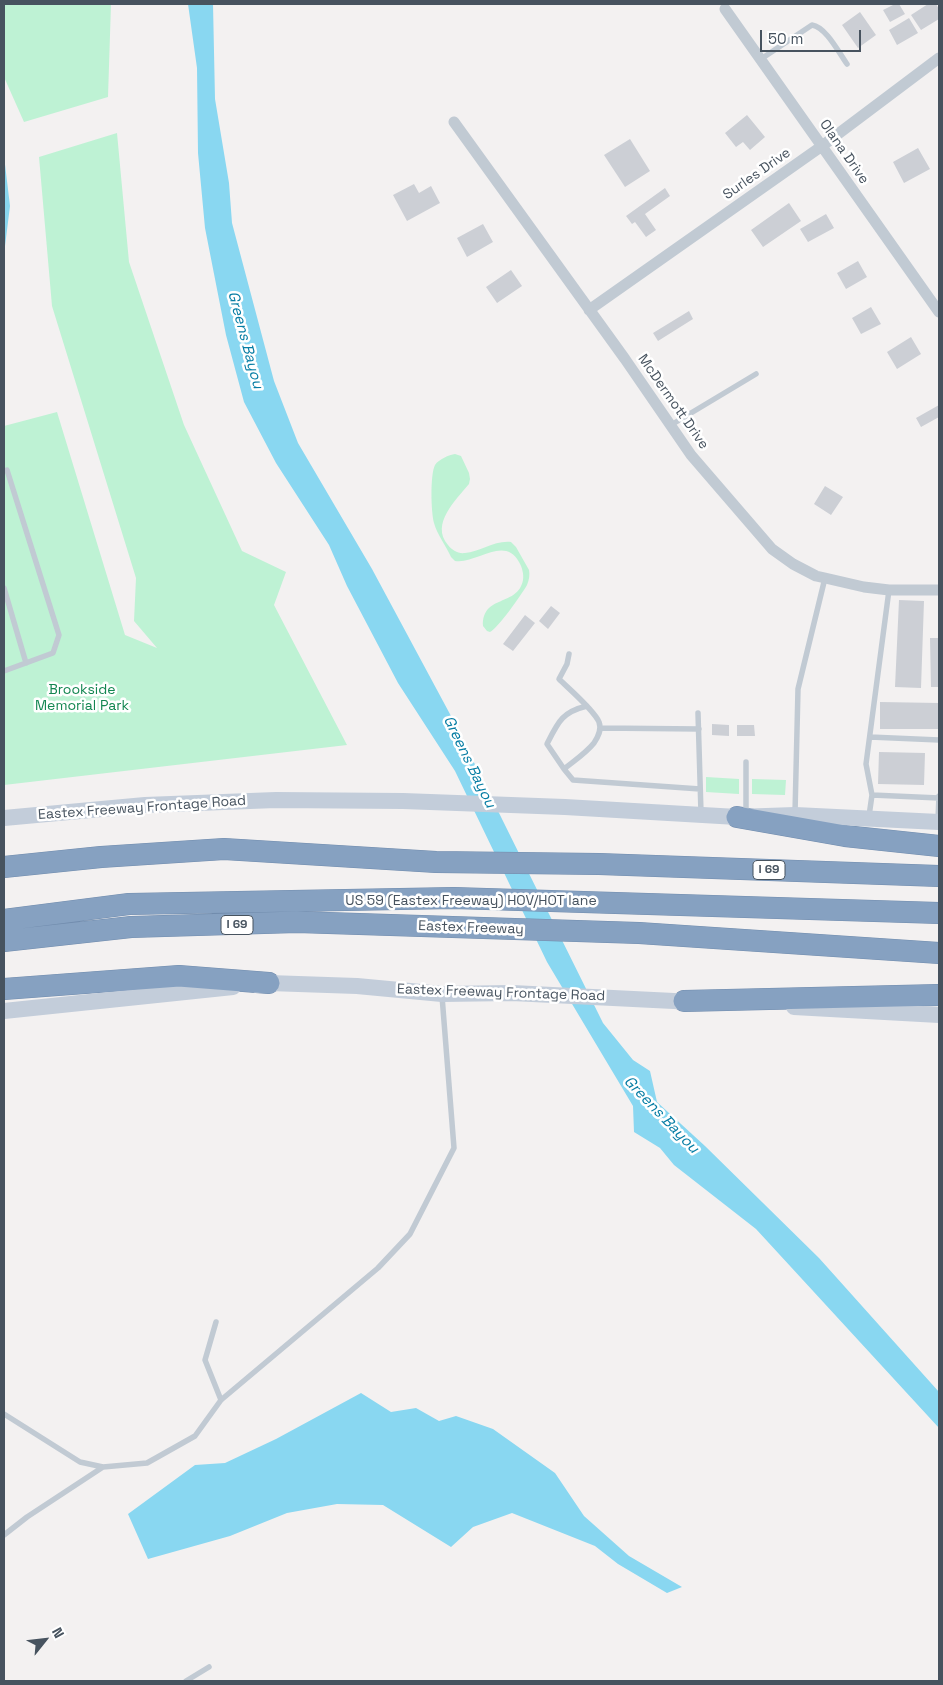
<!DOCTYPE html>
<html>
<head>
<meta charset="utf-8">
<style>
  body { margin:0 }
  #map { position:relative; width:943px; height:1685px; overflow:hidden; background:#f3f1f1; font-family:"Space Grotesk",sans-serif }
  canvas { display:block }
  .frame { position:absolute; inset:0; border:5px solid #47535f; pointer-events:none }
  .north { position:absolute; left:20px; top:1615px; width:50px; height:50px; -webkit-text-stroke:4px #fff; paint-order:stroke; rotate:61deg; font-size:14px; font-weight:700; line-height:20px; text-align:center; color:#47535f }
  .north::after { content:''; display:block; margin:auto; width:18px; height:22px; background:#47535f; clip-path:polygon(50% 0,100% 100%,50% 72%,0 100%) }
  .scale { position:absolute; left:760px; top:30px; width:101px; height:22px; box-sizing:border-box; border:2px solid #47535f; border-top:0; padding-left:6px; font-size:15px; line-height:18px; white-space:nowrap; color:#47535f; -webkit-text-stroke:4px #fff; paint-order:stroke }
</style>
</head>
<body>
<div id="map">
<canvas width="943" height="1685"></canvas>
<div class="frame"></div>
<div class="north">N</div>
<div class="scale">50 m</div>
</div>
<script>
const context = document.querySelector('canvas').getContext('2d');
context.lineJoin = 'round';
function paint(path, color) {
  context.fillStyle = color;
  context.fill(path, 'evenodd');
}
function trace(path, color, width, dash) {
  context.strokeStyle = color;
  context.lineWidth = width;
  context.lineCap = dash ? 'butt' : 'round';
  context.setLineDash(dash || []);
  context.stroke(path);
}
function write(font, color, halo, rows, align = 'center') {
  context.font = font + ' "Space Grotesk",sans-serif';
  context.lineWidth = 5;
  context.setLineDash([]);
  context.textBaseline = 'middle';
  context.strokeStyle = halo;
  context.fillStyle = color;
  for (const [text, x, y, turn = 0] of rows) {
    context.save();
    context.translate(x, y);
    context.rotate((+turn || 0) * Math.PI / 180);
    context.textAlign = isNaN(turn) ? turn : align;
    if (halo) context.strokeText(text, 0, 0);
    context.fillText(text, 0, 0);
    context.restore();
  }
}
paint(new Path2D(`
  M 4,4 L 111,4 L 108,97 L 24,122 L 4,77 Z
  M 117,133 L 129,262 L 184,425 L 242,551 L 286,572 L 274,605 L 347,745 L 4,785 L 4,426 L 57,412 L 125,635 L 157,648 L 134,621 L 136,578 L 52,306 L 39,157 Z
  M 455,454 L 461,456 L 469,473 L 470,479 L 469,484 C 456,500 430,524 448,545 C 452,550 458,554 465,553 C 480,552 495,540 511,542 L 516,547 L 529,570 C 530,575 529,580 527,585 C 522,594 498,628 490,632 L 487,631 L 483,626 C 482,594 518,607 523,580 C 524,574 522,567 519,562 C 504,535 475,565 455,561 L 451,557 C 446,546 437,534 434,523 C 431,511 430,475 435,465 C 439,459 449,455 455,454 Z
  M 706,777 L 739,779 L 739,794 L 706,792 Z
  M 752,779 L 786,780 L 785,795 L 752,794 Z`), '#bef2d4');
paint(new Path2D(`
  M 188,4 L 213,4 L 215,99 L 229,183 L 232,223 L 274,381 L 298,443 L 372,569 L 451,716 L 603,1023 L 633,1060 L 650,1071 L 657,1102 L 705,1146 L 819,1258 L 939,1392 L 939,1428 L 756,1229 L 674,1165 L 660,1148 L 634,1132 L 633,1106 L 547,962 L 455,771 L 398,683 L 347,586 L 329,545 L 276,463 L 244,402 L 226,335 L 205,228 L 198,153 L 197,68 Z
  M 4,156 L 10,206 L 4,254 Z
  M 361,1393 L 391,1412 L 416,1408 L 439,1421 L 456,1416 L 493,1429 L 555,1473 L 584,1516 L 629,1556 L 682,1587 L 667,1593 L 618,1564 L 595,1546 L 512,1513 L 473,1527 L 451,1547 L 383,1505 L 337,1504 L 287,1513 L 230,1536 L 148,1559 L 128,1514 L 195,1465 L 225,1463 L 276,1439 Z`), '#89d7f1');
paint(new Path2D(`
  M 895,4 L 899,4 L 905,14 L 890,22 L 883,10 Z
  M 928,4 L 936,4 L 939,9 L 939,19 L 921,30 L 911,15 Z
  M 860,12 L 876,35 L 858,48 L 842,25 Z
  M 909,18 L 918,33 L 897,45 L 889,30 Z
  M 747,115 L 765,137 L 750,150 L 743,142 L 736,147 L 725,133 Z
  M 630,139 L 650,171 L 625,187 L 604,155 Z
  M 918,148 L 930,169 L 904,183 L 893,162 Z
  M 414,184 L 419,193 L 431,186 L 440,203 L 407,221 L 393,195 Z
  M 665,188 L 670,196 L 645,214 L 656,230 L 646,237 L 635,222 L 632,224 L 626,216 Z
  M 789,203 L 801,221 L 763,247 L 751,230 Z
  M 826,214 L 834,228 L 808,242 L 800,229 Z
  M 483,224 L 493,242 L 467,257 L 457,238 Z
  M 858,261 L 867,277 L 846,289 L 837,273 Z
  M 511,270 L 522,286 L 497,303 L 486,287 Z
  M 871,307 L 881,324 L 861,334 L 852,318 Z
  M 689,311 L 693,319 L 658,341 L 653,333 Z
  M 911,337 L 921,354 L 897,369 L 887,352 Z
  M 939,405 L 939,417 L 921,427 L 916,418 Z
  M 825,486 L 843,497 L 831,515 L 814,504 Z
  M 899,600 L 924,601 L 921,688 L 895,687 Z
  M 551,606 L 560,613 L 548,629 L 539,621 Z
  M 525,615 L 535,623 L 513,651 L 503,644 Z
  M 930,638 L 939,638 L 939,687 L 931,687 Z
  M 880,702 L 939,703 L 939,729 L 880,729 Z
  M 712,724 L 729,725 L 729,736 L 712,735 Z
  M 737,725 L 754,725 L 755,736 L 737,736 Z
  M 879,752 L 925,753 L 924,785 L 878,784 Z`), '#cccfd5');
const highway = new Path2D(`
  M 737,817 L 845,836 L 939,846
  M 4,867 L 101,857 L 224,849 L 436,862 L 599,864 L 939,876
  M 4,920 L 129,904 L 454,898 L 939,913
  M 4,941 L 131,927 L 297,922 L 639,933 L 939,953
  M 4,989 L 179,976 L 269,983
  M 684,1001 L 939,995`);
trace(highway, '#718cad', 22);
trace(new Path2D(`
  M 761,59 L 812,25 C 826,27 839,53 847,64
  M 671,425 L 756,374
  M 4,471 L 7,470 L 59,635 L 53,653 L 4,671
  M 4,588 L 26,663
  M 569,654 L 567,664 L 559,679 C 569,689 594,710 599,722 C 602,730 598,737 594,743 C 586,753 574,761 564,769 L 573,780 L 700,789
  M 698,713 L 701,813
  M 600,728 L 699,729
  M 870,737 L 939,740
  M 564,769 L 547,744 C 558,722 562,712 587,706
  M 872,795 L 939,798
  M 795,813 L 798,689 L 825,578
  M 746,815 L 746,762
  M 869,816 L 872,795 L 866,764 L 889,590
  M 938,820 L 939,796
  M 216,1322 L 205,1360 L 221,1400
  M 4,1414 L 80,1462 L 103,1467
  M 4,1535 L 27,1517 L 103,1467 L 147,1463 L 195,1436 L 221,1400 L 378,1268 L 410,1234 L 454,1148 L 442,996
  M 186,1681 L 209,1667`), '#c1cad3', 5.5);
trace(new Path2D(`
  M 725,9 L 939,312
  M 454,122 L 625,359 L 691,455 L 772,549 L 793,564 L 816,576 L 825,578 L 864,587 L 889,590 L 939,590
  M 589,310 L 822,146 L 939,58`), '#c1cad3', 11);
trace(new Path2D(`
  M 4,818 L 145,805 L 276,800 L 403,801 L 565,807 L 737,817 L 795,815 L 939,822
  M 257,985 L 269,983 L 357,986 L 442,994 L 512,993 L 694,1002
  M 794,1007 L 939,1015
  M 4,1011 L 233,987`), '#c3cdda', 16);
trace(highway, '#86a1c1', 21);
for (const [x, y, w] of [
  [769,870,32],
  [237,925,32]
]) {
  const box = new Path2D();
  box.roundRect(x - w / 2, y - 9.5, w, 19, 4);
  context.fillStyle = '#fff';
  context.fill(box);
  trace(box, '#47535f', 1);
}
write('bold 12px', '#47535f', null, [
  ["I 69",769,870],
  ["I 69",237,925]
]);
write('14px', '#47535f', '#fff', [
  ["Olana Drive",844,152,55],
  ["Surles Drive",757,174,-35],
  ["McDermott Drive",673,402,55],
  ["Eastex Freeway Frontage Road",142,808,-4],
  ["US 59 (Eastex Freeway) HOV/HOT lane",471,901],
  ["Eastex Freeway",471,928,2],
  ["Eastex Freeway Frontage Road",501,993,2]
]);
write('14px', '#138651', '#fff', [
  ["Brookside",82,690],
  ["Memorial Park",82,706]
]);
write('italic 15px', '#067da4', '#fff', [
  ["Greens Bayou",245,340,75],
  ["Greens Bayou",469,762,64],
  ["Greens Bayou",661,1115,46]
]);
</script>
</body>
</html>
